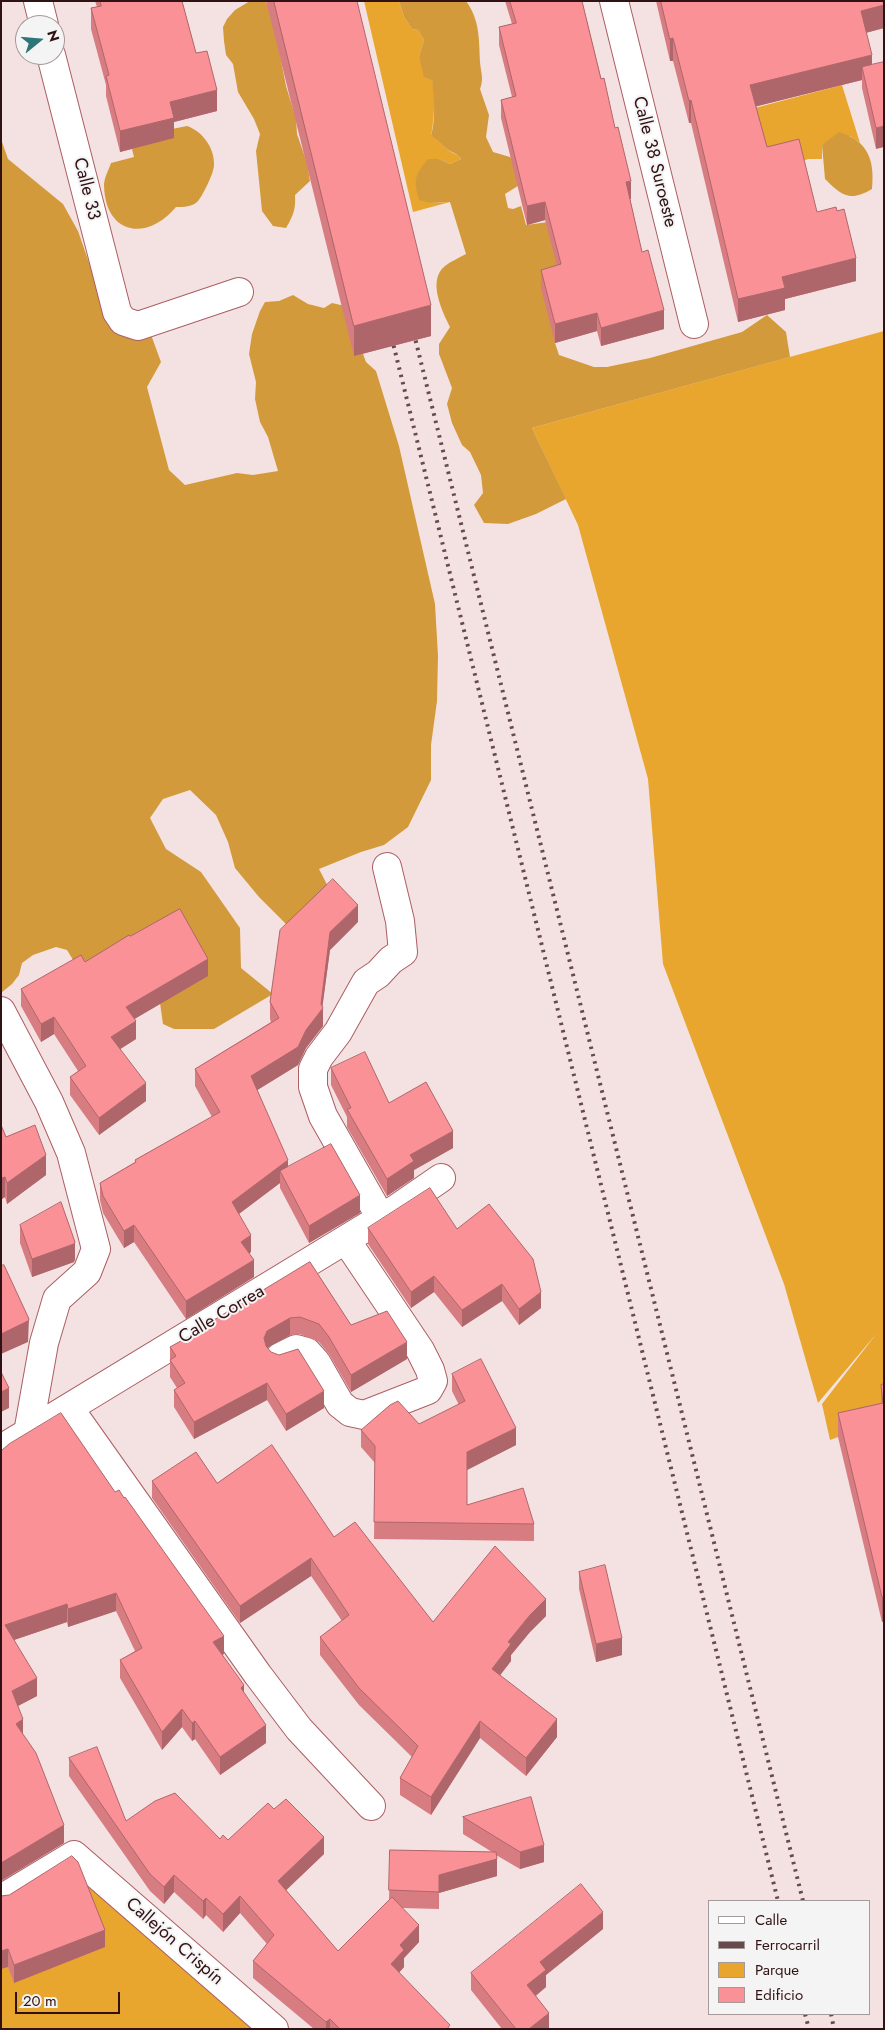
<!DOCTYPE html>
<html>
<head>
<meta charset="utf-8">
<style>
  body { margin:0 }
  #map { position:relative; width:885px; height:2030px; overflow:hidden; background:#f4e2e2; font-family:Jost,sans-serif }
  canvas { display:block }
  .frame { position:absolute; inset:0; border:2px solid #301114; pointer-events:none }
  .legend { position:absolute; left:708px; top:1900px; width:162px; height:115px; box-sizing:border-box; background:#f4f4f4; border:1px solid #a6999a; margin:0; padding:6px 9px; list-style:none; font-size:15px; color:#301114 }
  .legend li { display:flex; align-items:center; gap:10px; height:25px }
  .legend b { width:25px; border:1px solid #a6999a }
  .north { position:absolute; left:15px; top:15px; width:50px; height:50px; box-sizing:border-box; background:#f4f4f4; border:1px solid #a6999a; border-radius:50%; rotate:73deg; font-size:14px; font-weight:700; line-height:20px; text-align:center; color:#301114 }
  .north::after { content:''; display:block; margin:auto; width:18px; height:22px; background:#2c7677; clip-path:polygon(50% 0,100% 100%,50% 72%,0 100%) }
  .scale { position:absolute; left:15px; top:1992px; width:105px; height:22px; box-sizing:border-box; border:2px solid #301114; border-top:0; padding-left:6px; font-size:15px; line-height:18px; white-space:nowrap; color:#301114; -webkit-text-stroke:4px #f4f4f4; paint-order:stroke }
</style>
</head>
<body>
<div id="map">
<canvas width="885" height="2030"></canvas>
<div class="frame"></div>
<ul class="legend">
<li><b style="height:6px;background:#fff"></b>Calle</li>
<li><b style="height:6px;background:#664a4c"></b>Ferrocarril</li>
<li><b style="height:14px;background:#e8a62e"></b>Parque</li>
<li><b style="height:14px;background:#fa9197"></b>Edificio</li>
</ul>
<div class="north">N</div>
<div class="scale">20 m</div>
</div>
<script>
const context = document.querySelector('canvas').getContext('2d');
context.lineJoin = 'round';
function paint(path, color) {
  context.fillStyle = color;
  context.fill(path, 'evenodd');
}
function trace(path, color, width, dash) {
  context.strokeStyle = color;
  context.lineWidth = width;
  context.lineCap = dash ? 'butt' : 'round';
  context.setLineDash(dash || []);
  context.stroke(path);
}
function write(font, color, halo, rows, align = 'center') {
  context.font = font + ' Jost,sans-serif';
  context.lineWidth = 4;
  context.setLineDash([]);
  context.textBaseline = 'middle';
  context.strokeStyle = halo;
  context.fillStyle = color;
  for (const [text, x, y, turn = 0] of rows) {
    context.save();
    context.translate(x, y);
    context.rotate((+turn || 0) * Math.PI / 180);
    context.textAlign = isNaN(turn) ? turn : align;
    if (halo) context.strokeText(text, 0, 0);
    context.fillText(text, 0, 0);
    context.restore();
  }
}
paint(new Path2D(`
  M 364,1 L 399,1 L 404,17 L 412,29 L 418,30 L 424,40 L 419,56 C 423,64 430,72 432,80 C 436,94 434,122 431,136 C 439,140 441,144 447,149 C 452,154 457,153 461,159 L 450,164 L 439,159 L 430,203 L 450,202 L 413,212 Z
  M 842,85 L 860,143 L 850,136 L 822,145 L 822,159 L 809,159 L 709,184 L 751,109 Z
  M 884,331 L 884,1409 L 838,1437 L 830,1440 L 822,1404 L 877,1333 L 818,1403 L 784,1284 L 663,964 L 648,779 L 578,525 L 532,428 Z
  M 73,1863 L 264,2029 L 1,2029 L 1,1904 Z`), '#e8a62e');
paint(new Path2D(`
  M 250,1 L 266,2 L 272,14 L 286,86 L 296,119 L 297,134 L 307,163 L 310,181 L 295,195 C 296,209 293,216 286,228 L 273,226 L 262,211 L 256,151 L 260,134 L 254,119 L 238,92 L 233,64 L 226,55 L 224,41 L 223,27 L 227,19 L 235,10 Z
  M 399,1 L 466,1 C 480,20 479,40 480,62 C 481,73 484,79 480,89 L 489,115 L 486,137 L 493,152 L 510,157 L 521,164 L 521,184 L 505,194 L 508,208 L 513,209 L 521,206 L 526,225 L 556,221 L 575,259 L 555,343 L 559,355 L 594,367 L 607,367 L 650,358 L 742,332 L 767,315 L 786,332 L 790,357 L 532,428 L 566,499 L 536,514 L 508,524 L 484,523 L 474,505 L 483,493 L 481,475 L 470,452 L 462,445 L 452,423 L 447,404 L 452,388 L 439,354 L 439,344 L 450,327 C 442,311 427,280 445,266 C 451,261 459,258 466,254 L 450,202 L 430,203 L 419,200 C 413,180 415,174 428,159 L 439,159 L 450,164 L 461,159 C 457,153 452,153 447,149 C 441,144 438,140 431,136 C 436,118 434,98 432,80 L 424,77 L 419,56 L 424,40 L 418,30 L 412,29 L 404,17 Z
  M 187,126 C 202,131 215,148 214,165 C 214,173 203,195 198,201 C 193,207 183,207 176,207 C 147,242 105,235 104,185 C 104,178 109,169 111,163 L 134,157 L 132,149 L 172,129 Z
  M 839,132 C 868,141 875,160 872,189 C 850,202 842,196 825,179 L 822,145 Z
  M 1,139 L 8,159 L 63,204 L 78,231 L 96,283 L 150,332 L 161,362 L 147,387 L 169,470 L 185,485 L 237,473 L 253,475 L 278,471 L 268,437 L 260,422 L 255,399 L 256,382 L 249,354 L 252,334 L 260,311 L 265,302 L 279,301 L 293,295 L 308,304 L 324,308 L 332,303 L 345,306 L 366,362 L 376,371 L 399,446 L 435,604 L 438,656 L 437,701 L 431,745 L 431,780 L 408,827 L 384,845 L 361,852 L 319,869 L 333,896 L 295,933 L 259,897 L 235,868 L 228,842 L 216,815 L 190,790 L 163,799 L 150,818 L 166,849 L 201,872 L 240,928 L 241,968 L 273,994 L 214,1029 L 174,1029 L 163,1024 L 160,1003 L 81,973 L 67,950 L 56,947 L 33,955 L 22,963 L 19,975 L 12,984 L 1,993 Z`), '#d39a3c');
const minor = new Path2D(`
  M 38,1 L 44,25
  M 614,1 L 694,324
  M 51,55 L 117,312 L 123,321 L 138,326 L 239,292
  M 1,1011 L 49,1102 L 71,1153 L 96,1249 L 87,1272 L 57,1299 L 44,1343 L 28,1433
  M 381,1218 L 323,1116 L 313,1087 L 313,1069 L 319,1057 L 338,1032 L 366,982 L 378,974 L 391,960 L 403,952 L 400,921 L 387,867
  M 280,1357 L 296,1349 L 307,1352 L 316,1362 L 340,1404 L 350,1412 L 364,1415 L 428,1390 L 433,1381 L 430,1370 L 420,1350 L 346,1240
  M 69,1408 L 258,1675 L 299,1729 L 371,1806
  M 1,1449 L 396,1209 L 441,1178
  M 1,1899 L 74,1855 L 274,2029`);
trace(minor, '#ac5e63', 30);
trace(minor, '#fff', 28);
trace(new Path2D(`
  M 412,326 L 803,1901
  M 390,331 L 778,1901
  M 805,2014 L 809,2029
  M 831,2014 L 834,2029`), '#664a4c', 4, [2.5, 5]);
paint(new Path2D(`
  M 95,1 L 182,1 L 196,53 L 217,111 L 174,122 L 174,138 L 120,152 L 106,96 L 106,85 L 91,29 L 91,8 L 97,7 Z
  M 266,1 L 357,1 L 431,336 L 354,356 Z
  M 505,1 L 582,1 L 631,199 L 630,199 L 642,252 L 664,329 L 601,346 L 597,331 L 555,343 L 541,288 L 541,270 L 557,266 L 545,220 L 527,225 L 501,118 L 501,100 L 512,97 L 499,45 L 499,27 L 512,24 Z
  M 656,1 L 884,1 L 884,28 L 866,33 L 872,65 L 884,62 L 876,149 L 862,88 L 862,80 L 756,106 L 767,147 L 817,212 L 856,281 L 785,299 L 785,310 L 738,322 L 691,123 L 689,123 L 673,61 L 670,61 Z
  M 358,922 L 330,950 L 322,1007 L 323,1026 L 306,1048 L 298,1065 L 257,1090 L 288,1167 L 360,1213 L 309,1243 L 280,1188 L 280,1183 L 239,1214 L 251,1252 L 249,1253 L 254,1277 L 186,1319 L 134,1242 L 124,1248 L 103,1213 L 100,1200 L 100,1183 L 135,1162 L 135,1160 L 212,1117 L 195,1086 L 195,1069 L 271,1022 L 270,1019 L 270,1002 Z
  M 130,936 L 208,976 L 134,1019 L 136,1039 L 120,1049 L 146,1101 L 99,1135 L 70,1095 L 70,1077 L 78,1071 L 54,1034 L 41,1042 L 21,1006 L 21,989 L 85,962 Z
  M 331,1068 L 389,1103 L 453,1148 L 414,1170 L 414,1178 L 387,1196 L 347,1127 L 347,1117 L 331,1085 Z
  M 1,1125 L 6,1137 L 46,1175 L 7,1204 L 5,1197 L 2,1199 L 1,1198 Z
  M 20,1225 L 75,1259 L 74,1262 L 32,1277 L 20,1243 Z
  M 368,1228 L 457,1229 L 541,1308 L 519,1325 L 502,1301 L 462,1327 L 434,1292 L 411,1308 L 368,1244 Z
  M 310,1262 L 351,1325 L 407,1359 L 351,1392 L 329,1354 L 319,1342 L 300,1334 L 290,1335 L 267,1348 L 324,1408 L 286,1431 L 267,1400 L 194,1439 L 174,1407 L 174,1390 L 177,1388 L 170,1377 L 170,1347 L 203,1329 L 203,1327 Z
  M 452,1374 L 516,1445 L 467,1470 L 467,1505 L 534,1524 L 534,1541 L 374,1539 L 375,1463 L 361,1447 L 361,1430 L 419,1424 L 459,1405 L 452,1391 Z
  M 884,1384 L 884,1621 L 882,1622 L 838,1437 L 838,1413 L 881,1403 L 881,1385 Z
  M 1,1451 L 224,1654 L 222,1654 L 244,1693 L 266,1743 L 220,1775 L 195,1739 L 192,1741 L 182,1727 L 162,1750 L 120,1678 L 120,1660 L 135,1651 L 116,1611 L 68,1627 L 67,1622 L 14,1640 L 37,1696 L 18,1706 L 23,1734 L 64,1843 L 1,1881 Z
  M 152,1481 L 217,1483 L 334,1537 L 433,1622 L 546,1616 L 530,1632 L 511,1655 L 511,1661 L 500,1675 L 557,1737 L 526,1776 L 480,1738 L 431,1815 L 400,1795 L 400,1778 L 412,1757 L 359,1705 L 320,1655 L 320,1637 L 342,1621 L 311,1576 L 240,1623 L 152,1498 Z
  M 579,1572 L 622,1655 L 596,1662 L 579,1589 Z
  M 69,1758 L 126,1821 L 228,1840 L 274,1809 L 324,1854 L 286,1890 L 338,1951 L 389,1900 L 390,1850 L 492,1852 L 463,1834 L 463,1817 L 544,1862 L 520,1869 L 496,1855 L 497,1876 L 439,1893 L 439,1909 L 402,1908 L 419,1942 L 404,1958 L 404,1967 L 399,1973 L 450,2029 L 314,2029 L 253,1978 L 253,1961 L 267,1944 L 240,1913 L 223,1932 L 206,1915 L 203,1919 L 174,1892 L 164,1904 L 150,1891 L 69,1776 Z
  M 1,1896 L 105,1947 L 14,1983 L 8,1967 Z
  M 603,1929 L 546,1975 L 546,1987 L 536,1996 L 549,2029 L 502,2029 L 471,1990 L 471,1973 Z`), '#d77d82');
paint(new Path2D(`
  M 884,5 L 884,28 L 861,34 L 861,11 Z
  M 673,38 L 673,61 L 670,61 L 670,39 Z
  M 872,55 L 872,77 L 862,67 L 862,80 L 750,108 L 750,85 Z
  M 217,90 L 217,111 L 174,122 L 174,138 L 120,152 L 120,131 L 170,102 Z
  M 691,100 L 691,123 L 689,123 L 689,101 Z
  M 884,126 L 884,147 L 876,149 L 876,128 Z
  M 631,181 L 631,199 L 626,200 L 626,182 Z
  M 545,202 L 545,220 L 527,225 L 527,206 Z
  M 856,258 L 856,281 L 785,299 L 785,310 L 738,322 L 738,299 L 782,277 Z
  M 431,305 L 431,336 L 354,356 L 354,326 Z
  M 664,310 L 664,329 L 601,346 L 601,328 Z
  M 597,313 L 597,331 L 555,343 L 555,324 Z
  M 358,905 L 358,922 L 330,950 L 322,1010 L 323,1008 L 323,1026 L 306,1048 L 298,1065 L 251,1094 L 251,1076 L 306,1030 L 330,932 Z
  M 208,959 L 208,976 L 126,1024 L 126,1007 Z
  M 54,1017 L 54,1034 L 41,1042 L 41,1024 Z
  M 136,1021 L 136,1039 L 111,1055 L 111,1037 Z
  M 146,1083 L 146,1101 L 99,1135 L 99,1118 Z
  M 453,1131 L 453,1148 L 414,1170 L 414,1178 L 387,1196 L 387,1179 L 410,1155 Z
  M 46,1155 L 46,1175 L 7,1204 L 7,1183 Z
  M 288,1160 L 288,1177 L 280,1171 L 280,1183 L 232,1219 L 232,1202 Z
  M 5,1177 L 5,1197 L 2,1199 L 2,1178 Z
  M 360,1195 L 360,1213 L 309,1243 L 309,1226 Z
  M 134,1225 L 134,1242 L 124,1248 L 124,1231 Z
  M 251,1235 L 251,1252 L 241,1259 L 241,1242 Z
  M 75,1242 L 75,1259 L 74,1262 L 32,1277 L 32,1259 Z
  M 254,1260 L 254,1277 L 186,1319 L 186,1301 Z
  M 434,1276 L 434,1292 L 411,1308 L 411,1292 Z
  M 502,1284 L 502,1301 L 462,1327 L 462,1310 Z
  M 541,1292 L 541,1308 L 519,1325 L 519,1309 Z
  M 290,1318 L 290,1335 L 267,1348 L 264,1356 L 264,1338 L 267,1331 Z
  M 29,1319 L 28,1342 L 1,1354 L 1,1334 Z
  M 407,1342 L 407,1359 L 351,1392 L 351,1375 Z
  M 267,1383 L 267,1400 L 194,1439 L 194,1422 Z
  M 9,1388 L 9,1408 L 1,1412 L 1,1392 Z
  M 324,1391 L 324,1408 L 286,1431 L 286,1414 Z
  M 516,1428 L 516,1445 L 467,1470 L 467,1452 Z
  M 311,1558 L 311,1576 L 240,1623 L 240,1606 Z
  M 116,1593 L 116,1611 L 68,1627 L 68,1609 Z
  M 882,1597 L 884,1597 L 884,1621 L 882,1622 Z
  M 546,1599 L 546,1616 L 530,1632 L 511,1655 L 511,1661 L 492,1686 L 492,1669 L 508,1642 L 530,1615 Z
  M 67,1604 L 67,1622 L 5,1643 L 5,1625 Z
  M 224,1636 L 224,1654 L 213,1660 L 213,1642 Z
  M 622,1638 L 622,1655 L 596,1662 L 596,1644 Z
  M 37,1678 L 37,1696 L 12,1709 L 12,1691 Z
  M 244,1685 L 244,1703 L 241,1688 Z
  M 182,1709 L 182,1727 L 162,1750 L 162,1732 Z
  M 23,1719 L 23,1737 L 16,1724 Z
  M 557,1719 L 557,1737 L 526,1776 L 526,1758 Z
  M 195,1721 L 195,1739 L 192,1741 L 192,1723 Z
  M 480,1721 L 480,1738 L 431,1815 L 431,1797 Z
  M 266,1725 L 266,1743 L 220,1775 L 220,1757 Z
  M 64,1825 L 64,1843 L 1,1881 L 1,1863 Z
  M 324,1837 L 324,1854 L 278,1898 L 278,1881 Z
  M 544,1845 L 544,1862 L 520,1869 L 520,1852 Z
  M 497,1859 L 497,1876 L 439,1893 L 439,1909 L 439,1875 Z
  M 174,1875 L 174,1892 L 164,1904 L 164,1887 Z
  M 240,1896 L 240,1913 L 223,1932 L 223,1914 Z
  M 206,1898 L 206,1915 L 203,1919 L 203,1901 Z
  M 603,1912 L 603,1929 L 546,1975 L 546,1987 L 527,2002 L 527,1985 L 540,1962 Z
  M 419,1925 L 419,1942 L 404,1958 L 404,1967 L 391,1981 L 391,1964 L 400,1945 Z
  M 105,1930 L 105,1947 L 14,1983 L 14,1965 Z
  M 8,1949 L 8,1967 L 1,1969 L 1,1951 Z
  M 549,2013 L 549,2029 L 529,2029 Z
  M 330,2019 L 330,2029 L 326,2029 L 326,2022 Z`), '#af666a');
const building = new Path2D(`
  M 100,1 L 182,1 L 196,53 L 207,51 L 217,90 L 170,102 L 174,118 L 120,131 L 106,76 L 109,75 L 91,8 L 101,6 Z
  M 274,1 L 357,1 L 431,305 L 354,326 Z
  M 510,1 L 582,1 L 601,79 L 604,78 L 615,128 L 618,127 L 631,181 L 626,182 L 642,252 L 648,250 L 664,310 L 601,328 L 597,313 L 555,324 L 541,270 L 561,264 L 545,202 L 527,206 L 501,100 L 516,96 L 499,27 L 516,23 Z
  M 661,1 L 884,1 L 884,5 L 861,11 L 872,55 L 750,85 L 767,147 L 799,139 L 817,212 L 836,207 L 837,211 L 844,209 L 856,258 L 782,277 L 785,288 L 738,299 L 691,100 L 689,101 L 673,38 L 670,39 Z
  M 884,62 L 884,126 L 876,128 L 862,67 Z
  M 333,879 L 358,905 L 330,932 L 321,1004 L 323,1008 L 306,1030 L 298,1047 L 251,1076 L 288,1160 L 232,1202 L 251,1235 L 241,1242 L 254,1260 L 186,1301 L 134,1225 L 124,1231 L 103,1196 L 100,1183 L 136,1162 L 135,1160 L 220,1112 L 195,1069 L 279,1018 L 270,1002 L 280,930 Z
  M 180,909 L 208,959 L 126,1007 L 136,1021 L 111,1037 L 146,1083 L 99,1118 L 70,1077 L 86,1066 L 54,1017 L 41,1024 L 21,989 L 81,955 L 85,962 L 129,935 L 130,936 Z
  M 365,1052 L 389,1103 L 426,1082 L 453,1131 L 410,1155 L 414,1161 L 387,1179 L 348,1111 L 347,1109 L 351,1108 L 331,1068 Z
  M 1,1125 L 6,1137 L 35,1125 L 46,1155 L 7,1183 L 5,1177 L 2,1178 L 1,1178 Z
  M 331,1144 L 360,1195 L 309,1226 L 280,1171 Z
  M 430,1188 L 457,1229 L 489,1204 L 533,1259 L 541,1292 L 519,1309 L 502,1284 L 462,1310 L 434,1276 L 411,1292 L 368,1228 Z
  M 61,1202 L 75,1242 L 74,1244 L 32,1259 L 20,1225 Z
  M 310,1262 L 351,1325 L 387,1311 L 407,1342 L 351,1375 L 329,1337 L 319,1324 L 300,1317 L 290,1318 L 267,1331 L 264,1338 L 266,1346 L 271,1352 L 279,1355 L 298,1349 L 324,1391 L 286,1414 L 267,1383 L 194,1422 L 174,1390 L 185,1383 L 170,1360 L 176,1356 L 170,1347 L 204,1328 L 203,1327 Z
  M 4,1265 L 29,1319 L 28,1321 L 1,1334 L 1,1266 Z
  M 481,1359 L 516,1428 L 467,1452 L 467,1505 L 523,1488 L 534,1524 L 374,1522 L 375,1446 L 361,1430 L 390,1405 L 398,1401 L 419,1424 L 465,1401 L 452,1374 Z
  M 1,1372 L 9,1388 L 1,1392 Z
  M 884,1384 L 884,1597 L 882,1597 L 838,1413 L 883,1403 L 881,1385 Z
  M 61,1413 L 115,1492 L 119,1490 L 124,1498 L 125,1497 L 224,1636 L 213,1642 L 244,1685 L 241,1688 L 266,1725 L 220,1757 L 195,1721 L 192,1723 L 182,1709 L 162,1732 L 120,1660 L 142,1648 L 116,1593 L 68,1609 L 67,1604 L 5,1625 L 37,1678 L 12,1691 L 23,1719 L 16,1724 L 36,1753 L 64,1825 L 1,1863 L 1,1451 L 9,1444 Z
  M 272,1445 L 334,1537 L 355,1522 L 433,1622 L 495,1546 L 546,1599 L 530,1615 L 508,1642 L 511,1644 L 492,1669 L 557,1719 L 526,1758 L 480,1721 L 431,1797 L 400,1778 L 418,1746 L 359,1688 L 320,1637 L 349,1615 L 311,1558 L 240,1606 L 152,1481 L 196,1452 L 217,1483 Z
  M 605,1565 L 622,1638 L 596,1644 L 579,1572 Z
  M 97,1747 L 126,1821 L 155,1801 L 175,1793 L 220,1839 L 223,1835 L 228,1840 L 268,1803 L 274,1809 L 286,1799 L 324,1837 L 278,1881 L 338,1951 L 392,1897 L 419,1925 L 400,1945 L 404,1950 L 391,1964 L 450,2025 L 447,2029 L 340,2029 L 330,2019 L 326,2022 L 253,1961 L 274,1935 L 240,1896 L 223,1914 L 206,1898 L 203,1901 L 174,1875 L 164,1887 L 150,1874 L 69,1758 Z
  M 531,1797 L 544,1845 L 520,1852 L 463,1817 Z
  M 390,1850 L 496,1852 L 497,1859 L 439,1875 L 439,1892 L 389,1890 Z
  M 72,1856 L 78,1862 L 105,1930 L 14,1965 L 8,1949 L 1,1951 L 1,1896 L 9,1895 Z
  M 581,1884 L 603,1912 L 540,1962 L 546,1970 L 527,1985 L 549,2013 L 529,2029 L 516,2029 L 471,1973 Z`);
paint(building, '#fa9197');
trace(building, '#af666a', 1);
write('18px', '#301114', '#f4f4f4', [
  ["Calle 38 Suroeste",654,162,76],
  ["Calle 33",86,189,76],
  ["Calle Correa",222,1315,-31],
  ["Callejón Crispín",174,1942,41]
]);
</script>
</body>
</html>
